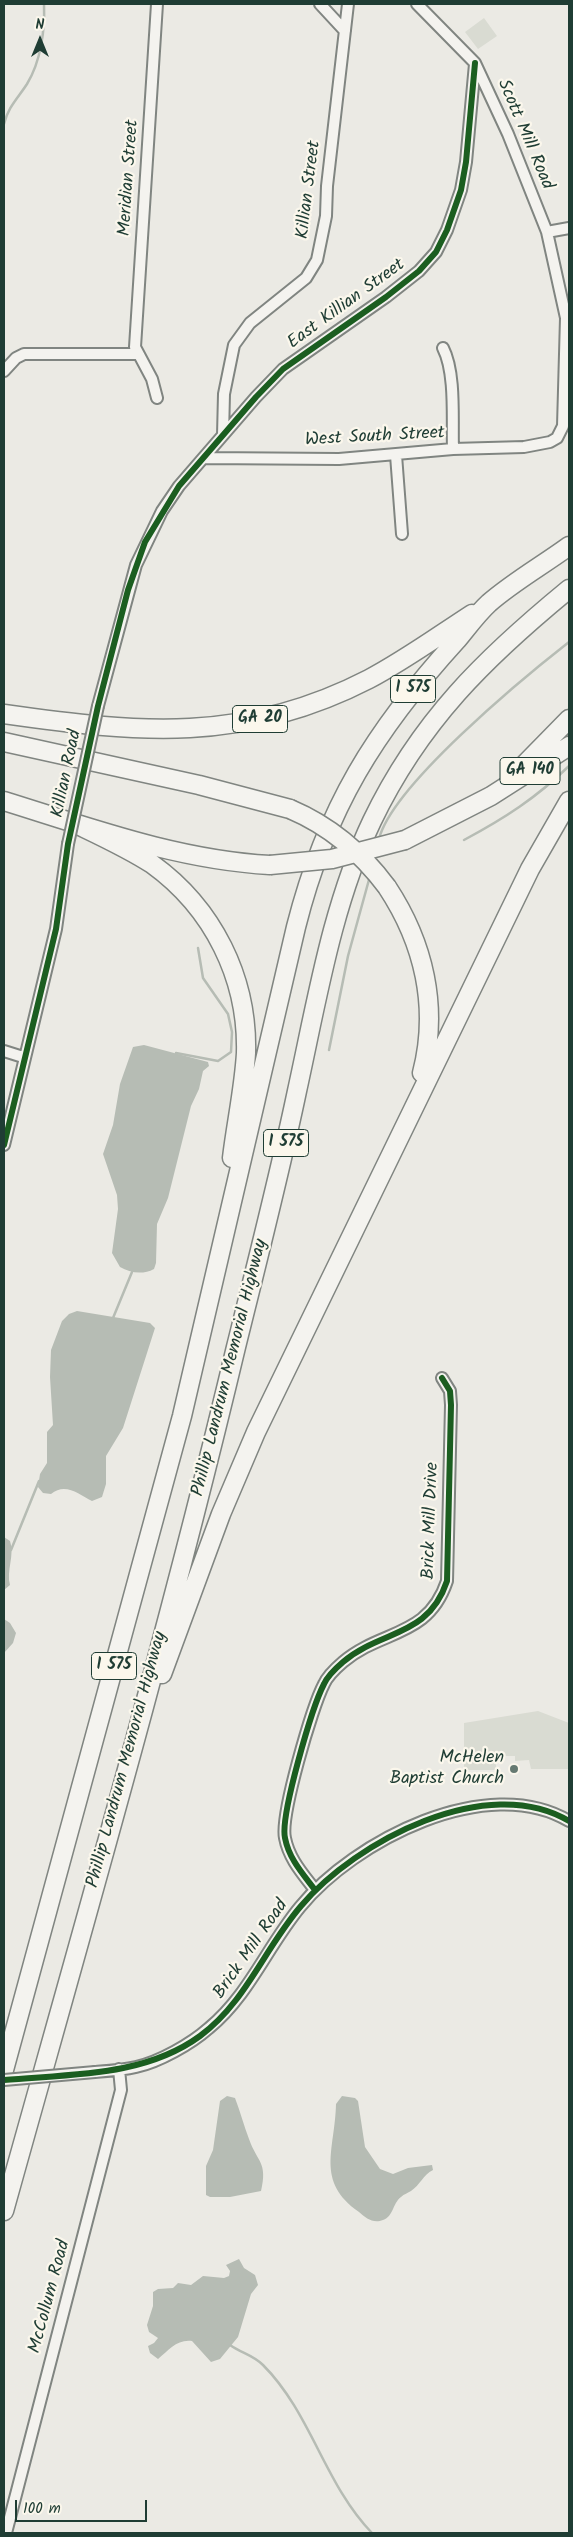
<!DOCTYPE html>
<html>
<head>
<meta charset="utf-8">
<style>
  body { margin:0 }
  #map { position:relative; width:573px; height:2537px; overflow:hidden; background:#ebeae4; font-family:Kalam,sans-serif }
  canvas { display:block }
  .frame { position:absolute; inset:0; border:5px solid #1f3d34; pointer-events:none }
  .north { position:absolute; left:15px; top:15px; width:50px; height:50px; -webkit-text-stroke:4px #fbf7ec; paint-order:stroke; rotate:0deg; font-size:14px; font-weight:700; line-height:20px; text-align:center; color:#1f3d34 }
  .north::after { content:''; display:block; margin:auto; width:18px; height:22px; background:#1f3d34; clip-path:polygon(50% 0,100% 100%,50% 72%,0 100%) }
  .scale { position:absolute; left:15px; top:2500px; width:132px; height:22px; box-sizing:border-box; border:2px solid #1f3d34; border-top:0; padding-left:6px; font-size:15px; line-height:18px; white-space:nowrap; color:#1f3d34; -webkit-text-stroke:4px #fbf7ec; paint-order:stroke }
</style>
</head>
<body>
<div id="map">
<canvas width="573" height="2537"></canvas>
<div class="frame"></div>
<div class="north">N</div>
<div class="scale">100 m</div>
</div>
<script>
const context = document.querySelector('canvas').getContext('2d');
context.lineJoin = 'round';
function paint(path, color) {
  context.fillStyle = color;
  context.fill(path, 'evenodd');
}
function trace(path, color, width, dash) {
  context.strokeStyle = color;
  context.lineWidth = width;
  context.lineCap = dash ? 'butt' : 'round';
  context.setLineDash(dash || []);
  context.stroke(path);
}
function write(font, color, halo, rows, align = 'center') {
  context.font = font + ' Kalam,sans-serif';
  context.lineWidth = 4.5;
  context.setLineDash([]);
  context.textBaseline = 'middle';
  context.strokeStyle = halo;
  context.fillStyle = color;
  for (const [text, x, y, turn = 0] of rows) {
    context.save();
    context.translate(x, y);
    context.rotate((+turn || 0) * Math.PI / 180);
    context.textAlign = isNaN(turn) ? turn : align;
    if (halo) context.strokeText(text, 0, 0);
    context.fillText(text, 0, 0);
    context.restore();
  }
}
paint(new Path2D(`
  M 484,18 L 497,36 L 478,49 L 465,32 Z
  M 538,1711 L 569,1723 L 569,1769 L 531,1769 L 529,1760 L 515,1761 L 515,1756 L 496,1756 L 496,1770 L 464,1770 L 464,1723 Z`), '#d9dbd2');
paint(new Path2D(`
  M 144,1045 L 208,1062 L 209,1066 L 203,1071 L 199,1089 L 191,1106 L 168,1198 L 157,1224 L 156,1263 L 154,1269 C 143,1275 130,1273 120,1267 L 112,1253 L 118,1209 L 117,1195 L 103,1154 L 113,1125 L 120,1084 L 133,1047 Z
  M 77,1311 L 150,1323 L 155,1328 L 123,1428 L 106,1456 L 106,1484 L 102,1497 L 92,1501 C 79,1494 65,1482 51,1494 L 43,1493 L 38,1487 L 40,1474 L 47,1463 L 47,1432 L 53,1425 L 50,1377 L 51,1350 L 62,1321 L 69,1314 Z
  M 4,1537 L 10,1541 C 15,1555 6,1571 10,1585 L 4,1590 Z
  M 4,1619 L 10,1623 L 16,1633 L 13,1643 L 4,1653 Z
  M 227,2096 L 235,2098 C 240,2111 244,2126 249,2139 C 257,2162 268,2162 261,2191 L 230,2197 L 210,2197 L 206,2195 L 206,2166 L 213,2150 L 220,2101 Z
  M 342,2096 L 355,2098 L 358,2101 L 365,2147 L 380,2169 L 393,2174 L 408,2168 L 432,2165 L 433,2170 C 423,2175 420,2185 411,2191 C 408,2193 404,2194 401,2197 C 392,2204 394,2216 383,2220 C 373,2224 366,2218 359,2212 C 315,2181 335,2150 336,2104 Z
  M 239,2259 L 244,2268 L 255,2275 L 258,2285 L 251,2294 L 238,2337 L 220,2359 L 211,2362 L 192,2341 C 177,2339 169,2350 158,2359 L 150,2353 L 148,2346 L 154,2343 L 158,2338 L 149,2332 L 147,2325 L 153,2306 L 153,2292 L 158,2289 L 173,2288 L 178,2283 L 191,2285 L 203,2276 L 224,2278 L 229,2276 L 230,2271 L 226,2265 Z`), '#b6bcb4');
trace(new Path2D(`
  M 4,124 C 8,107 18,98 27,84 C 41,61 45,30 44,4
  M 379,839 C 392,786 523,678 569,642
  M 464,840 C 505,818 536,798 569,766
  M 329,1050 L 348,956 L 370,876
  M 176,1053 L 218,1061 L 231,1052 L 232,1032 L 228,1014 L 203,978 L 198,948
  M 113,1318 L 132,1272
  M 11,1550 L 39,1481
  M 230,2345 C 241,2353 253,2355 263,2365 C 311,2413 325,2485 372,2533`), '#b6bcb4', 2.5);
const minor = new Path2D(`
  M 320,4 L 345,31
  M 547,232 L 569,228
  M 443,348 C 456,373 452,421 453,449
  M 4,371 L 16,358 L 24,354 L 138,354
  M 157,398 L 152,379 L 135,347 L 157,4
  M 223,435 L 224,394 L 234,345 L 250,323 L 306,278 L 317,260 L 326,216 L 327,186 L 348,4
  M 396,455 L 402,534
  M 204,458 L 339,459 L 453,449 L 524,447 L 550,442 L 557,438 L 563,426 L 566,318 L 547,232 L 508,134 L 475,63 L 417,4
  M 98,706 L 136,565 L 162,511 L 179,486 L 256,397 L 283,369 L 386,297 L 419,271 L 436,252 L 447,230 L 461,190 L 466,162 L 475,64
  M 4,1051 L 23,1057
  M 4,1145 L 56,929 L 68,844
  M 315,1890 C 303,1874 289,1859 285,1838 C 280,1816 312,1707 324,1684 C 328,1675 336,1668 343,1662 C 382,1629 428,1638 447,1581 L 451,1405 L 450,1391 L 442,1378
  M 95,2072 C 108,2071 123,2070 136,2067 C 159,2062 191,2044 209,2028 C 249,1995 267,1947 300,1907 C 354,1841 487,1772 569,1821
  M 6,2533 L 121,2090 L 119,2069`);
const motorway = new Path2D(`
  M 4,714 C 139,733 243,744 369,679 C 405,660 438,636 472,614
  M 4,742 L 199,785 L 290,809
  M 521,768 L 569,719
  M 4,801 C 91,828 178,860 270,865
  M 78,825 C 103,837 129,849 152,864 C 213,908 248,978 246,1053 C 244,1088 236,1124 232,1158
  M 405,840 L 491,796 L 569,746
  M 387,887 C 424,943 439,1007 422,1073
  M 162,1674 L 221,1514 L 256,1432 L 530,869 L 569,801
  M 4,2070 L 182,1416 L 296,927 C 326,808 375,730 457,640 C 467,628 477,614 489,603 C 513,582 543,565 569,546
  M 4,2211 C 84,1924 167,1637 236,1347 C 257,1262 279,1177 297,1091 C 317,1000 332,905 372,821 C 420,721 485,658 569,589`);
trace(minor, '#808581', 14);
trace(motorway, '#808581', 21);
trace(minor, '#f4f3ef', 10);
trace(motorway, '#f4f3ef', 18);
const minorBridge = new Path2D(`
  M 68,844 L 98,706
  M 4,2080 L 95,2072`);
const motorwayBridge = new Path2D(`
  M 290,809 C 330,826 361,852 387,887
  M 270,865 L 332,859 L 405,840`);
trace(minorBridge, '#808581', 14, []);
trace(motorwayBridge, '#808581', 21, []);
trace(minorBridge, '#f4f3ef', 10);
trace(motorwayBridge, '#f4f3ef', 18);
trace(new Path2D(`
  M 4,1145 L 56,929 L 68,844 L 98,706 L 128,590 L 145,542 L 179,486 L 256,397 L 283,369 L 386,297 L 419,271 L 436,252 L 447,230 L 461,190 L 466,162 L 475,63
  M 315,1890 C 303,1874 289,1859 285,1838 C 280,1816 312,1707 324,1684 C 328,1675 336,1668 343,1662 C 382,1629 428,1638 447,1581 L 451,1405 L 450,1391 L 442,1378
  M 4,2080 C 70,2074 144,2077 200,2036 C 246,2002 264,1949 301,1906 C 356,1841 487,1772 569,1821`), '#1b5e20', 6);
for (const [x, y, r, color] of [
  [514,1769,5,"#667a72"]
]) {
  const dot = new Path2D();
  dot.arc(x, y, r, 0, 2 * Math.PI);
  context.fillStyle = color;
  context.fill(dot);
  trace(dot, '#fbf7ec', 2);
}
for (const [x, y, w] of [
  [413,689,45],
  [260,719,55],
  [530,771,60],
  [286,1143,45],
  [114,1666,45]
]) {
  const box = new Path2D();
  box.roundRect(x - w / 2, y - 13.5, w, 27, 4);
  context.fillStyle = '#fbf7ec';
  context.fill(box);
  trace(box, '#1f3d34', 1);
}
write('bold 16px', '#1f3d34', null, [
  ["I 575",413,689],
  ["GA 20",260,719],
  ["GA 140",530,771],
  ["I 575",286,1143],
  ["I 575",114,1666]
]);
write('18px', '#1f3d34', '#fbf7ec', [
  ["Scott Mill Road",524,135,67],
  ["Meridian Street",130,178,-86],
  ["Killian Street",310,190,-83],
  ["East Killian Street",347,305,-36],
  ["West South Street",375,438,-3],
  ["Killian Road",68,774,-78],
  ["Phillip Landrum Memorial Highway",231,1368,-76],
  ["Brick Mill Drive",432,1521,-88],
  ["Phillip Landrum Memorial Highway",128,1760,-75],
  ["Brick Mill Road",252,1950,-55],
  ["McCollum Road",51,2297,-75]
]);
write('18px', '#1f3d34', '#fbf7ec', [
  ["McHelen",504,1759],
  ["Baptist Church",504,1780]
], 'right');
</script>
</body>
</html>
